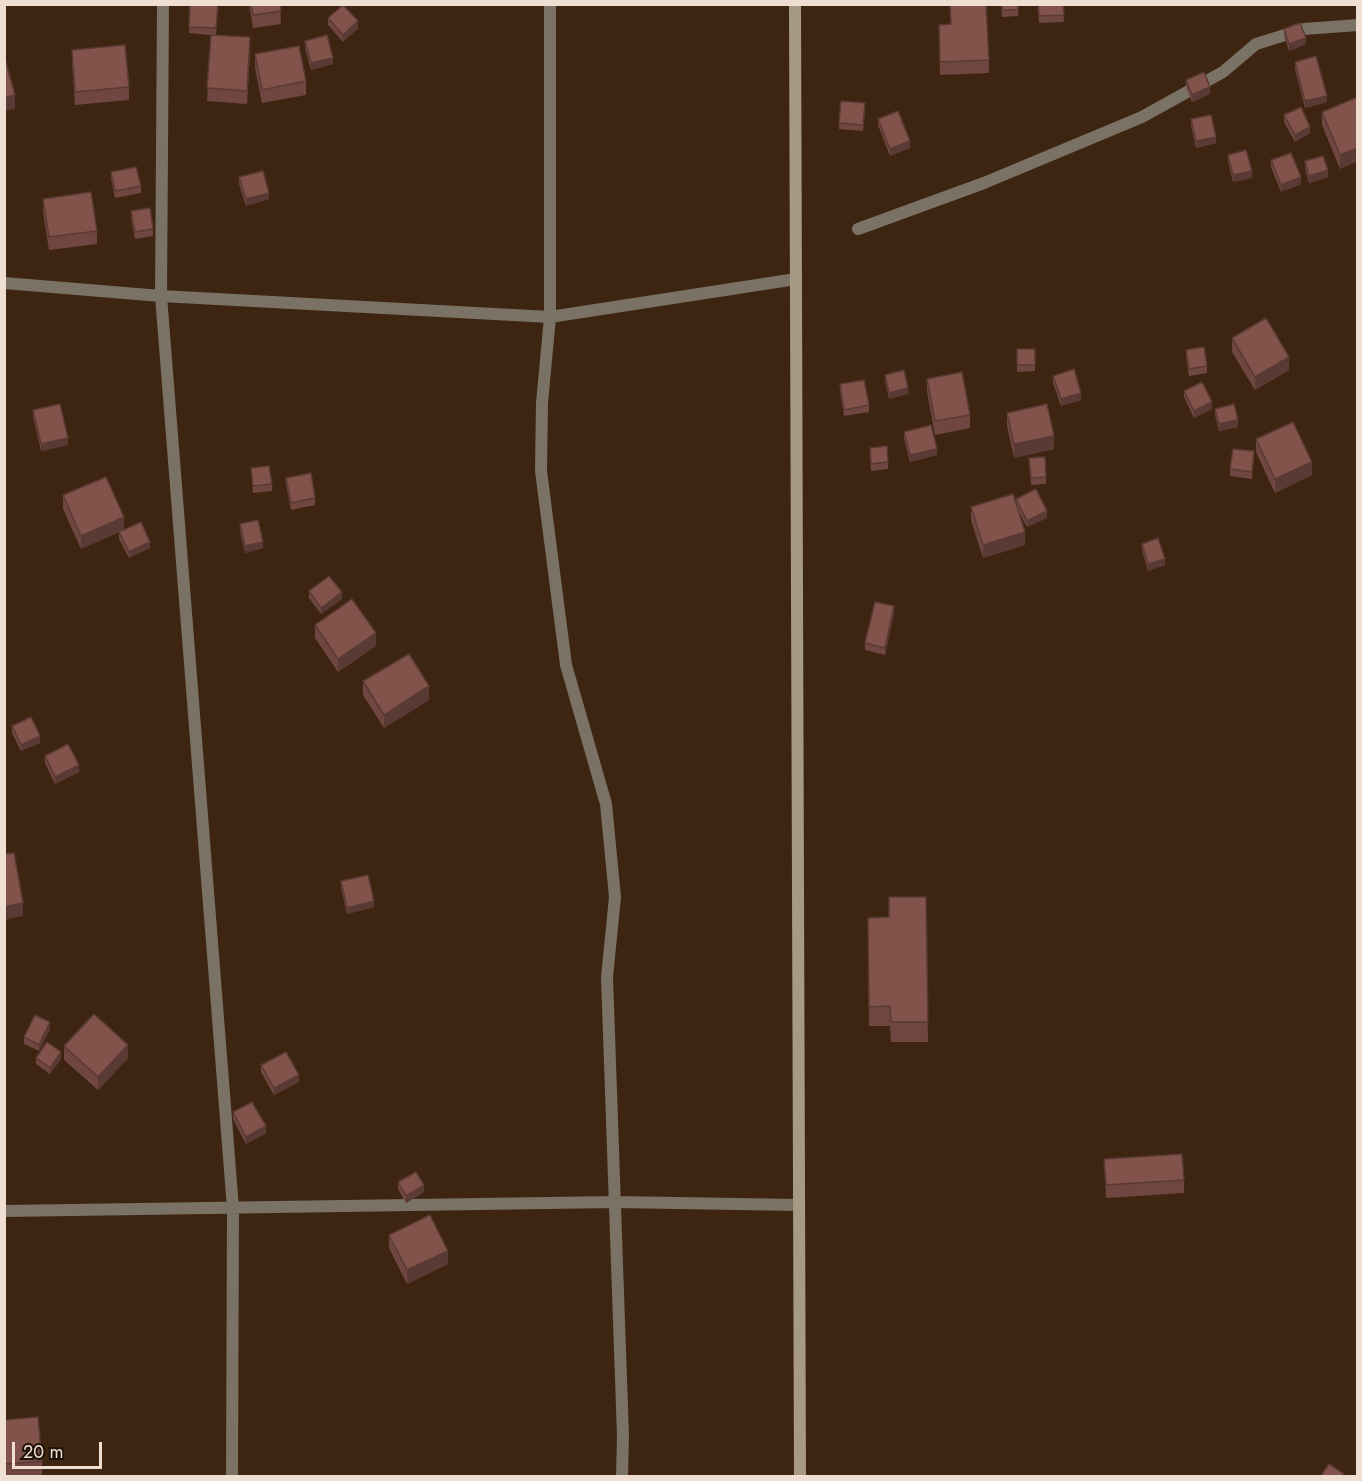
<!DOCTYPE html>
<html>
<head>
<meta charset="utf-8">
<style>
  body { margin:0 }
  #map { position:relative; width:1362px; height:1481px; overflow:hidden; background:#3e2511; font-family:Jost,sans-serif }
  canvas { display:block }
  .frame { position:absolute; inset:0; border:6px solid #efded2; pointer-events:none }
  .scale { position:absolute; left:12px; top:1442px; width:90px; height:27px; box-sizing:border-box; border:3px solid #efded2; border-top:0; padding-left:8px; font-size:18px; line-height:21px; white-space:nowrap; color:#efded2; -webkit-text-stroke:4px #1d1109; paint-order:stroke }
</style>
</head>
<body>
<div id="map">
<canvas width="1362" height="1481"></canvas>
<div class="frame"></div>
<div class="scale">20 m</div>
</div>
<script>
const context = document.querySelector('canvas').getContext('2d');
context.lineJoin = 'round';
function trace(path, color, width, dash) {
  context.strokeStyle = color;
  context.lineWidth = width;
  context.lineCap = dash ? 'butt' : 'round';
  context.setLineDash(dash || []);
  context.stroke(path);
}
function paint(path, color) {
  context.fillStyle = color;
  context.fill(path, 'evenodd');
}
trace(new Path2D(`
  M 163,4 L 161,296 L 233,1208 L 232,1476
  M 550,4 L 550,317 L 542,403 L 541,471 L 566,665 L 606,804 L 615,897 L 607,977 L 623,1436 L 622,1476
  M 858,229 L 984,183 L 1142,117 L 1223,72 L 1256,44 L 1304,29 L 1358,25
  M 4,283 L 161,296 L 550,317 L 796,279
  M 4,1211 L 615,1202 L 799,1205`), '#7a7265', 12);
trace(new Path2D(`
  M 795,4 L 800,1476`), '#a69a85', 12);
paint(new Path2D(`
  M 190,4 L 218,4 L 216,35 L 250,51 L 247,104 L 207,101 L 211,35 L 189,33 Z
  M 249,4 L 280,4 L 281,24 L 253,28 Z
  M 950,4 L 989,60 L 989,73 L 940,75 L 939,25 L 950,24 Z
  M 1001,4 L 1018,4 L 1018,16 L 1002,17 Z
  M 1038,4 L 1063,4 L 1064,22 L 1039,23 Z
  M 328,18 L 358,28 L 343,42 L 328,25 Z
  M 1284,29 L 1306,44 L 1289,51 L 1284,36 Z
  M 305,41 L 333,64 L 311,70 L 305,48 Z
  M 72,50 L 129,87 L 129,100 L 75,105 L 72,63 Z
  M 255,54 L 306,81 L 306,95 L 262,103 L 255,68 Z
  M 1295,62 L 1327,102 L 1305,108 L 1295,69 Z
  M 1186,80 L 1210,94 L 1192,102 L 1186,87 Z
  M 1358,97 L 1358,161 L 1340,169 L 1322,125 L 1322,112 Z
  M 865,110 L 863,131 L 839,129 L 839,123 Z
  M 1284,115 L 1310,133 L 1295,142 L 1284,122 Z
  M 878,119 L 910,148 L 890,156 L 878,125 Z
  M 1191,119 L 1216,143 L 1196,148 L 1191,126 Z
  M 1228,155 L 1252,178 L 1233,182 L 1228,161 Z
  M 1271,160 L 1301,184 L 1281,192 L 1271,167 Z
  M 1305,161 L 1328,177 L 1309,183 L 1305,168 Z
  M 111,172 L 141,186 L 141,193 L 115,198 L 111,179 Z
  M 239,177 L 269,199 L 246,206 L 239,184 Z
  M 43,199 L 97,231 L 97,244 L 49,250 L 43,212 Z
  M 131,211 L 153,229 L 153,236 L 135,239 L 131,218 Z
  M 1232,338 L 1289,370 L 1255,390 L 1232,352 Z
  M 1017,349 L 1035,349 L 1035,371 L 1017,372 Z
  M 1186,350 L 1207,366 L 1207,373 L 1189,376 L 1186,357 Z
  M 885,375 L 908,394 L 889,399 L 885,381 Z
  M 1053,376 L 1081,400 L 1061,406 L 1053,383 Z
  M 927,379 L 970,415 L 970,428 L 935,435 L 927,392 Z
  M 840,384 L 869,405 L 869,412 L 844,416 L 840,391 Z
  M 1184,391 L 1212,409 L 1194,418 L 1184,397 Z
  M 1215,409 L 1238,427 L 1219,431 L 1215,415 Z
  M 33,410 L 68,445 L 41,451 L 33,417 Z
  M 1007,413 L 1054,449 L 1014,458 L 1007,426 Z
  M 904,432 L 937,455 L 910,462 L 904,439 Z
  M 1256,439 L 1312,475 L 1275,493 L 1256,452 Z
  M 870,448 L 888,462 L 888,469 L 871,471 Z
  M 1045,457 L 1046,484 L 1031,485 L 1029,458 Z
  M 1254,458 L 1252,479 L 1230,476 L 1230,469 Z
  M 251,468 L 272,484 L 272,491 L 253,493 Z
  M 286,478 L 315,498 L 315,505 L 291,510 L 286,485 Z
  M 63,495 L 124,530 L 150,548 L 129,558 L 119,539 L 119,532 L 81,549 L 63,509 Z
  M 1016,499 L 1047,518 L 1027,527 L 1019,512 L 1025,545 L 983,558 L 971,520 L 971,507 L 1016,503 Z
  M 240,524 L 263,548 L 245,553 L 240,531 Z
  M 1142,544 L 1165,565 L 1148,571 L 1142,550 Z
  M 309,591 L 342,599 L 321,614 L 309,598 Z
  M 894,613 L 885,655 L 865,650 L 865,643 Z
  M 315,625 L 376,646 L 338,672 L 315,638 Z
  M 363,681 L 429,700 L 384,728 L 363,695 Z
  M 12,726 L 40,743 L 21,751 L 12,733 Z
  M 45,756 L 79,772 L 55,784 L 45,763 Z
  M 341,881 L 374,907 L 347,914 L 341,888 Z
  M 926,897 L 928,1042 L 891,1042 L 890,1026 L 869,1026 L 868,918 L 889,917 Z
  M 50,1029 L 39,1051 L 24,1044 L 24,1037 Z
  M 64,1046 L 128,1058 L 98,1090 L 64,1060 Z
  M 36,1058 L 61,1059 L 50,1074 L 36,1064 Z
  M 261,1065 L 299,1082 L 274,1095 L 261,1072 Z
  M 233,1112 L 266,1133 L 246,1144 L 233,1119 Z
  M 1104,1159 L 1184,1180 L 1184,1193 L 1106,1198 Z
  M 398,1182 L 424,1192 L 406,1203 L 398,1189 Z
  M 389,1235 L 448,1264 L 407,1284 L 389,1248 Z
  M 4,1420 L 42,1461 L 42,1475 L 4,1476 Z`), '#6f4740');
paint(new Path2D(`
  M 358,21 L 358,28 L 343,42 L 343,35 Z
  M 250,37 L 250,51 L 247,104 L 247,91 Z
  M 1306,38 L 1306,44 L 1289,51 L 1289,44 Z
  M 333,58 L 333,64 L 311,70 L 311,63 Z
  M 1210,87 L 1210,94 L 1192,102 L 1192,95 Z
  M 15,95 L 15,109 L 4,111 L 4,98 Z
  M 1327,96 L 1327,102 L 1305,108 L 1305,101 Z
  M 1310,127 L 1310,133 L 1295,142 L 1295,135 Z
  M 1216,137 L 1216,143 L 1196,148 L 1196,141 Z
  M 910,141 L 910,148 L 890,156 L 890,149 Z
  M 1358,148 L 1358,161 L 1340,169 L 1340,155 Z
  M 1328,170 L 1328,177 L 1309,183 L 1309,176 Z
  M 1252,171 L 1252,178 L 1233,182 L 1233,175 Z
  M 1301,177 L 1301,184 L 1281,192 L 1281,185 Z
  M 269,193 L 269,199 L 246,206 L 246,199 Z
  M 1289,357 L 1289,370 L 1255,390 L 1255,377 Z
  M 908,388 L 908,394 L 889,399 L 889,393 Z
  M 1081,393 L 1081,400 L 1061,406 L 1061,399 Z
  M 1212,402 L 1212,409 L 1194,418 L 1194,411 Z
  M 1238,420 L 1238,427 L 1219,431 L 1219,424 Z
  M 1054,436 L 1054,449 L 1014,458 L 1014,444 Z
  M 68,438 L 68,445 L 41,451 L 41,444 Z
  M 937,449 L 937,455 L 910,462 L 910,455 Z
  M 1312,462 L 1312,475 L 1275,493 L 1275,479 Z
  M 1047,511 L 1047,518 L 1027,527 L 1027,521 Z
  M 124,517 L 124,530 L 81,549 L 81,536 Z
  M 1025,532 L 1025,545 L 983,558 L 983,545 Z
  M 150,542 L 150,548 L 129,558 L 129,552 Z
  M 263,542 L 263,548 L 245,553 L 245,546 Z
  M 1165,559 L 1165,565 L 1148,571 L 1148,564 Z
  M 342,592 L 342,599 L 321,614 L 321,608 Z
  M 894,606 L 894,613 L 885,655 L 885,648 Z
  M 376,633 L 376,646 L 338,672 L 338,659 Z
  M 429,686 L 429,700 L 384,728 L 384,715 Z
  M 40,736 L 40,743 L 21,751 L 21,745 Z
  M 79,765 L 79,772 L 55,784 L 55,777 Z
  M 374,901 L 374,907 L 347,914 L 347,908 Z
  M 23,903 L 23,916 L 4,920 L 4,907 Z
  M 50,1022 L 50,1029 L 39,1051 L 39,1045 Z
  M 128,1045 L 128,1058 L 98,1090 L 98,1077 Z
  M 61,1052 L 61,1059 L 50,1074 L 50,1068 Z
  M 299,1075 L 299,1082 L 274,1095 L 274,1088 Z
  M 266,1126 L 266,1133 L 246,1144 L 246,1137 Z
  M 424,1185 L 424,1192 L 406,1203 L 406,1196 Z
  M 448,1251 L 448,1264 L 407,1284 L 407,1270 Z`), '#5a3a34');
const building = new Path2D(`
  M 190,4 L 218,4 L 216,28 L 189,27 Z
  M 251,4 L 280,4 L 281,11 L 253,15 Z
  M 950,4 L 986,4 L 989,60 L 940,62 L 939,25 L 951,24 Z
  M 1002,4 L 1018,4 L 1018,10 L 1002,10 Z
  M 1038,4 L 1063,4 L 1064,15 L 1039,16 Z
  M 343,5 L 358,21 L 343,35 L 328,18 Z
  M 1300,23 L 1306,38 L 1289,44 L 1284,29 Z
  M 211,35 L 250,37 L 247,91 L 207,88 Z
  M 327,35 L 333,58 L 311,63 L 305,41 Z
  M 125,45 L 129,87 L 75,92 L 72,50 Z
  M 299,46 L 306,81 L 262,90 L 255,54 Z
  M 4,55 L 15,95 L 4,98 Z
  M 1316,56 L 1327,96 L 1305,101 L 1295,62 Z
  M 1204,72 L 1210,87 L 1192,95 L 1186,80 Z
  M 1358,97 L 1358,148 L 1340,155 L 1322,112 Z
  M 841,101 L 865,103 L 863,125 L 839,123 Z
  M 1301,107 L 1310,127 L 1295,135 L 1284,115 Z
  M 898,111 L 910,141 L 890,149 L 878,119 Z
  M 1211,115 L 1216,137 L 1196,141 L 1191,119 Z
  M 1246,150 L 1252,171 L 1233,175 L 1228,155 Z
  M 1291,153 L 1301,177 L 1281,185 L 1271,160 Z
  M 1323,156 L 1328,170 L 1309,176 L 1305,161 Z
  M 136,167 L 141,186 L 115,191 L 111,172 Z
  M 263,171 L 269,193 L 246,199 L 239,177 Z
  M 91,192 L 97,231 L 49,237 L 43,199 Z
  M 150,208 L 153,229 L 135,232 L 131,211 Z
  M 1266,318 L 1289,357 L 1255,377 L 1232,338 Z
  M 1204,347 L 1207,366 L 1189,369 L 1186,350 Z
  M 1017,349 L 1035,349 L 1035,365 L 1017,365 Z
  M 1074,369 L 1081,393 L 1061,399 L 1053,376 Z
  M 904,370 L 908,388 L 889,393 L 885,375 Z
  M 962,372 L 970,415 L 935,421 L 927,379 Z
  M 864,380 L 869,405 L 844,410 L 840,384 Z
  M 1202,382 L 1212,402 L 1194,411 L 1184,391 Z
  M 60,404 L 68,438 L 41,444 L 33,410 Z
  M 1047,404 L 1054,436 L 1014,444 L 1007,413 Z
  M 1234,404 L 1238,420 L 1219,424 L 1215,409 Z
  M 1293,422 L 1312,462 L 1275,479 L 1256,439 Z
  M 931,425 L 937,449 L 910,455 L 904,432 Z
  M 887,446 L 888,462 L 871,464 L 870,448 Z
  M 1233,449 L 1254,451 L 1252,472 L 1230,469 Z
  M 1045,457 L 1046,477 L 1031,478 L 1029,458 Z
  M 269,466 L 272,484 L 253,486 L 251,468 Z
  M 311,473 L 315,498 L 291,503 L 286,478 Z
  M 106,477 L 124,517 L 81,536 L 63,495 Z
  M 1036,489 L 1047,511 L 1027,521 L 1016,499 Z
  M 1013,494 L 1025,532 L 983,545 L 971,507 Z
  M 258,520 L 263,542 L 245,546 L 240,524 Z
  M 141,522 L 150,542 L 129,552 L 119,532 Z
  M 1158,538 L 1165,559 L 1148,564 L 1142,544 Z
  M 329,576 L 342,592 L 321,608 L 309,591 Z
  M 352,599 L 376,633 L 338,659 L 315,625 Z
  M 875,602 L 894,606 L 885,648 L 865,643 Z
  M 409,654 L 429,686 L 384,715 L 363,681 Z
  M 31,717 L 40,736 L 21,745 L 12,726 Z
  M 68,744 L 79,765 L 55,777 L 45,756 Z
  M 14,853 L 23,903 L 4,907 L 4,854 Z
  M 368,875 L 374,901 L 347,908 L 341,881 Z
  M 889,897 L 926,897 L 928,1022 L 891,1022 L 890,1006 L 869,1007 L 868,918 L 889,917 Z
  M 94,1014 L 128,1045 L 98,1077 L 64,1046 Z
  M 35,1015 L 50,1022 L 39,1045 L 24,1037 Z
  M 47,1042 L 61,1052 L 50,1068 L 36,1058 Z
  M 286,1052 L 299,1075 L 274,1088 L 261,1065 Z
  M 252,1102 L 266,1126 L 246,1137 L 233,1112 Z
  M 1182,1154 L 1184,1180 L 1106,1185 L 1104,1159 Z
  M 416,1172 L 424,1185 L 406,1196 L 398,1182 Z
  M 430,1215 L 448,1251 L 407,1270 L 389,1235 Z
  M 38,1417 L 42,1461 L 4,1464 L 4,1420 Z
  M 1329,1464 L 1344,1474 L 1342,1476 L 1321,1476 Z`);
paint(building, '#81534a');
trace(building, '#5a3a34', 1.5);
</script>
</body>
</html>
